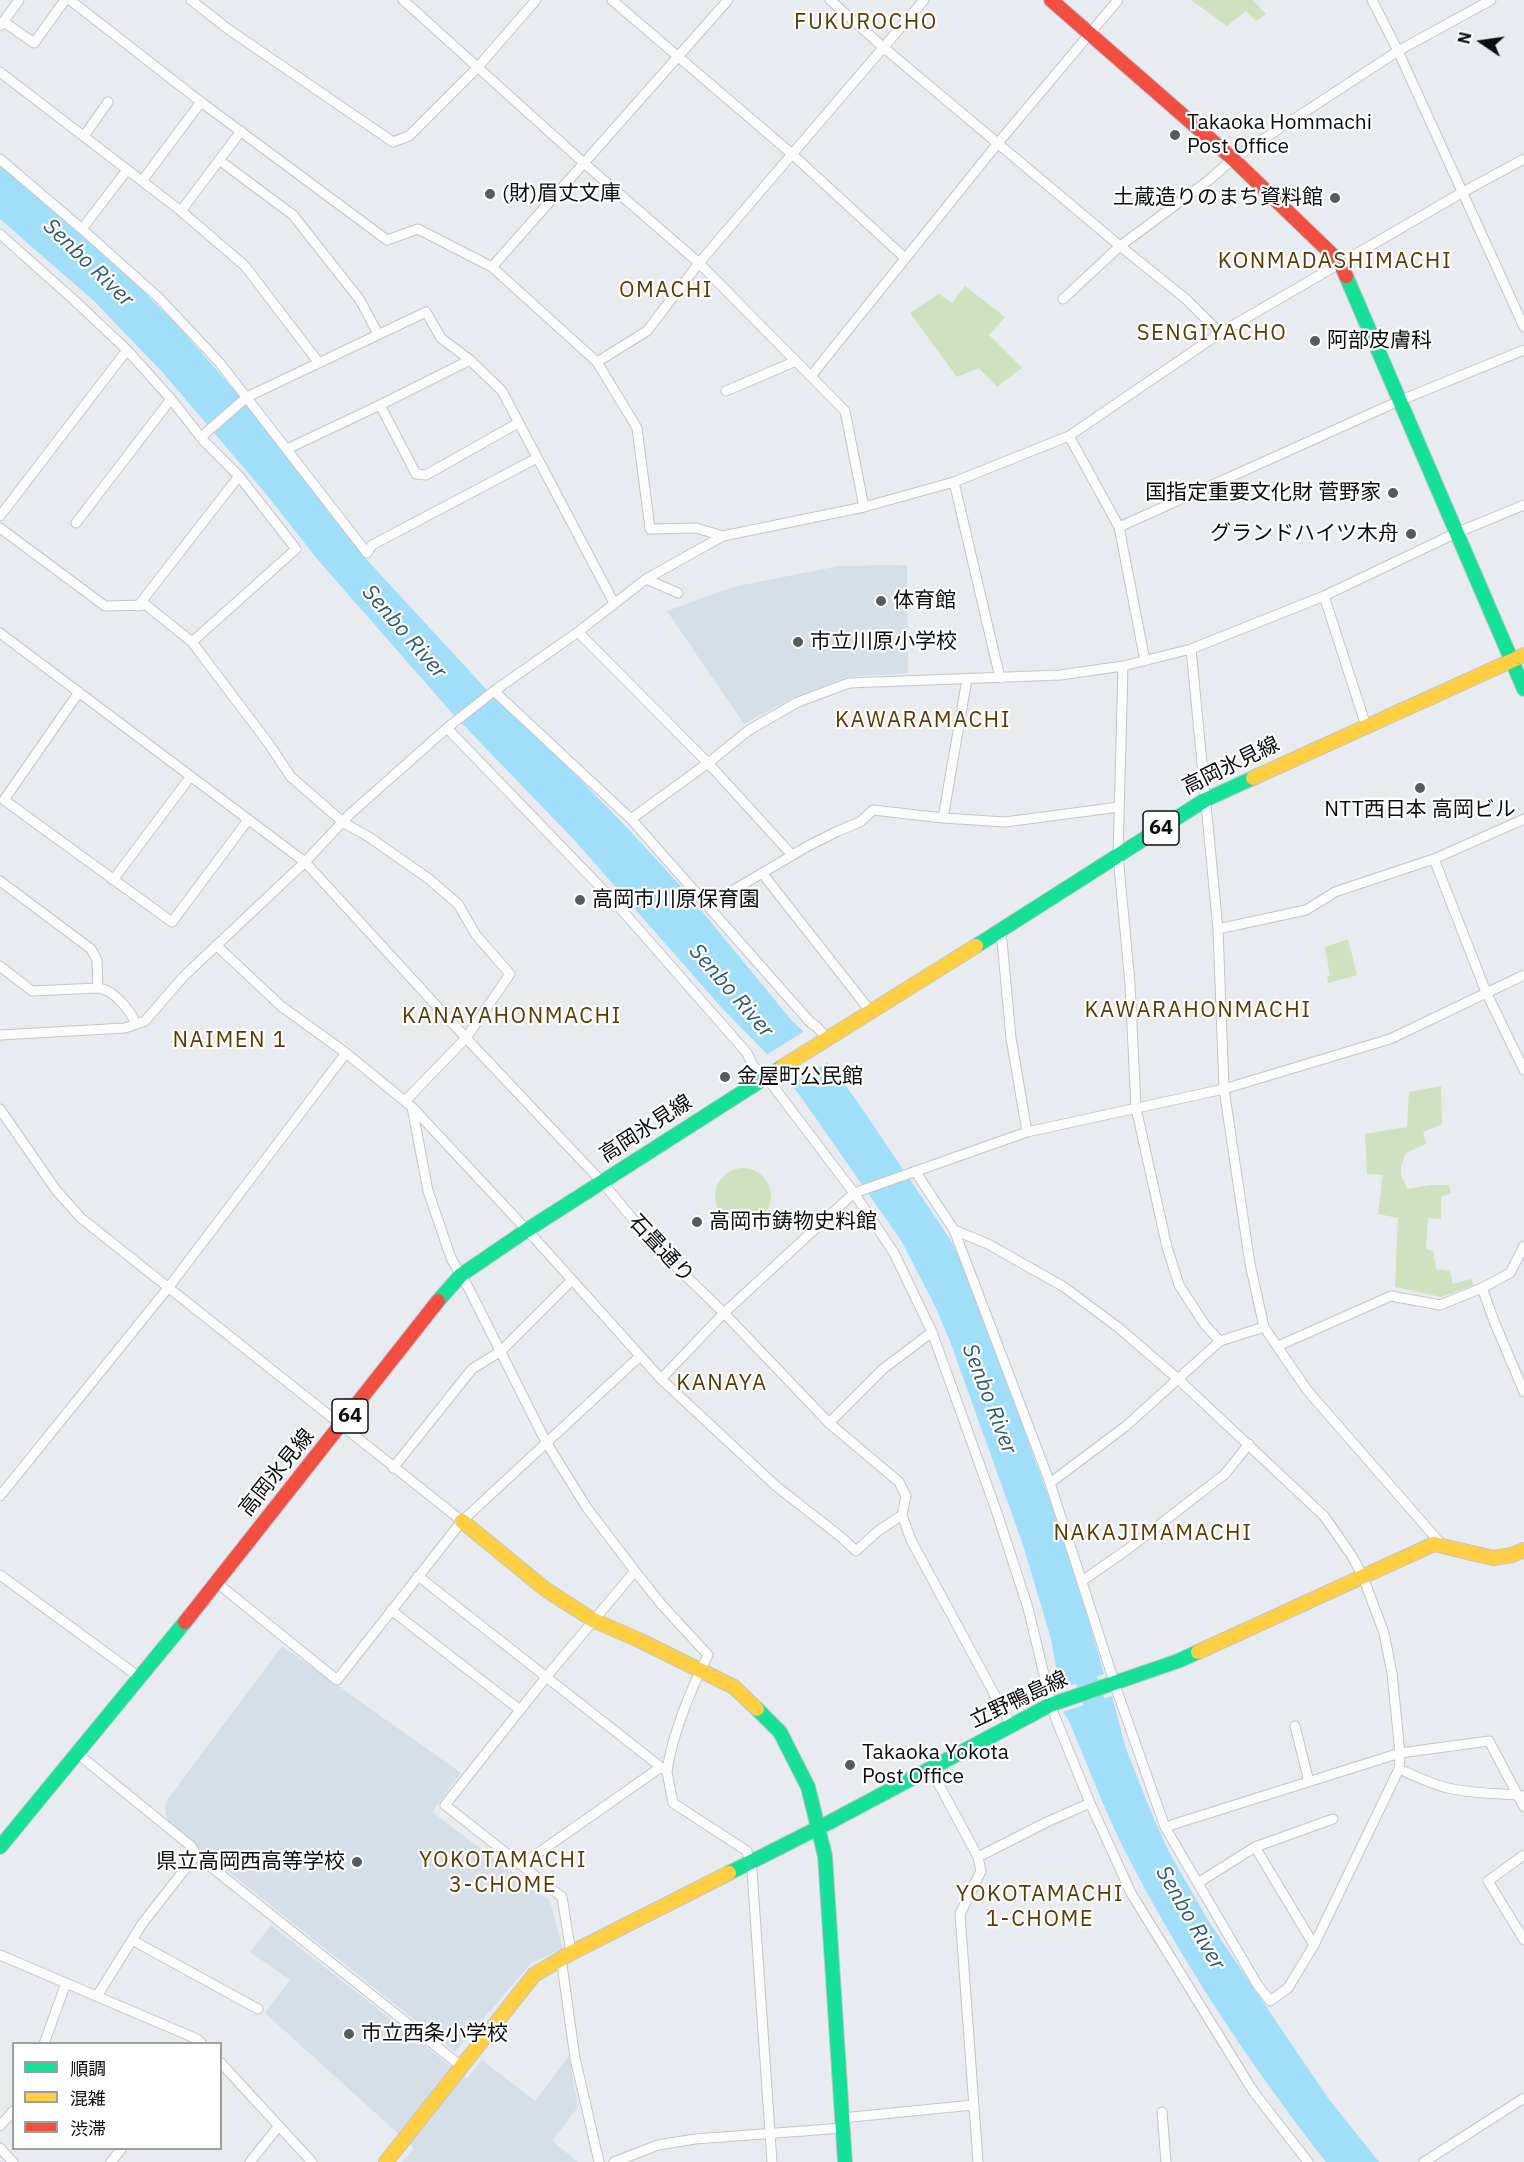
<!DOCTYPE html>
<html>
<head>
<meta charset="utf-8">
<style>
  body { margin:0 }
  #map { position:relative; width:1524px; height:2162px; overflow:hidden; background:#e8ecf0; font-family:"IBM Plex Sans","Noto Sans JP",sans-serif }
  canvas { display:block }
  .legend { position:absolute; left:12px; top:2042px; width:210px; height:108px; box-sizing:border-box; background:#fff; border:2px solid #9d9e9f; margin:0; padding:8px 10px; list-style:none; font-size:18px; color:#0a0d0f }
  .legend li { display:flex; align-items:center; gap:12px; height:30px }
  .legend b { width:30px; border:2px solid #9d9e9f }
  .north { position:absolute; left:1452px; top:12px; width:60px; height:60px; -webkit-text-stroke:4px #fff; paint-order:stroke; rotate:283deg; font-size:16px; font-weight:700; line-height:24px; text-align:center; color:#0a0d0f }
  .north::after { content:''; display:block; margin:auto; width:21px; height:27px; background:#0a0d0f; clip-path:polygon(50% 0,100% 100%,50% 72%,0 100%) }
</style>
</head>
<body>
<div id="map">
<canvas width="1524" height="2162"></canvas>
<ul class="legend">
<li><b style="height:8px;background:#16e098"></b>順調</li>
<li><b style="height:8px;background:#ffcf43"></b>混雑</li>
<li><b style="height:8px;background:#f24e42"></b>渋滞</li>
</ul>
<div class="north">N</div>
</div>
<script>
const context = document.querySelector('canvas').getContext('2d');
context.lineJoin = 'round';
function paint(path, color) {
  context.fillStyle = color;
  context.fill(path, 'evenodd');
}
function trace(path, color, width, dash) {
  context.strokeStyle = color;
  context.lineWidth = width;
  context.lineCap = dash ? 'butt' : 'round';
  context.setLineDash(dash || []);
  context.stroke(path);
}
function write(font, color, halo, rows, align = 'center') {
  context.font = font + ' "IBM Plex Sans","Noto Sans JP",sans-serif';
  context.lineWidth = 4.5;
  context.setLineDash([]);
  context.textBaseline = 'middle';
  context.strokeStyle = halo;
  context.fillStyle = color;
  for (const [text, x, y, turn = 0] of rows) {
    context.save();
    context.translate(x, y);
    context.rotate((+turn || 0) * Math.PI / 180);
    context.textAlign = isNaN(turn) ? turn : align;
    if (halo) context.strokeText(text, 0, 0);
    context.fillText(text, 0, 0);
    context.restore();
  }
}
paint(new Path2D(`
  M 907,565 L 908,673 L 847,677 L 793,698 L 744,724 L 667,611 L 733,587 L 839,566 Z
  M 282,1646 L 461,1773 L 432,1812 L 550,1901 L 563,1949 L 531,1963 L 455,2052 L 167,1823 L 165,1803 Z
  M 271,1925 L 467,2079 L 482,2060 L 535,2101 L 569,2056 L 578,2107 L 552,2141 L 578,2162 L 402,2162 L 414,2148 L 265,2013 L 290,1980 L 250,1952 Z`), '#d6dee8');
paint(new Path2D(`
  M 1191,0 L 1253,0 L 1266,14 L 1256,21 L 1246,11 L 1227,26 Z
  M 965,286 L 1005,317 L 989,335 L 1022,368 L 997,387 L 979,368 L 957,377 L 910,313 L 939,294 L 952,303 Z
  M 1348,939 L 1357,975 L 1328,983 L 1327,977 L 1330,976 L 1325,947 Z
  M 1441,1086 L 1442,1124 L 1423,1132 L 1426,1144 L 1406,1153 C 1399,1170 1399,1173 1408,1189 L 1430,1185 L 1449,1185 L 1451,1193 L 1441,1197 L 1441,1219 L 1428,1218 L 1426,1249 L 1433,1251 L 1436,1269 L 1450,1271 L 1453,1284 L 1471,1279 L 1474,1285 L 1441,1297 L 1395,1287 L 1398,1218 L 1378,1214 L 1383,1175 L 1367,1174 L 1365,1134 L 1407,1127 L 1409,1092 Z
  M715 1196a28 28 0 1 1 56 0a28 28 0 1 1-56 0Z`), '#cfe1bf');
paint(new Path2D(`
  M 0,164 L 135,283 L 177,325 L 251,409 L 367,560 L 486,689 L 536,734 L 631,832 L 687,893 L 792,1021 L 803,1031 L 857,1101 L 950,1239 L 965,1268 L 998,1350 L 1029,1444 L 1072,1561 L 1104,1674 L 1060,1689 L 1051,1639 L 1023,1545 L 950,1341 L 935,1306 L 902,1242 L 801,1097 L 769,1056 L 721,1007 L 576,842 L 452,713 L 318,560 L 266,494 L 165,375 L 94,301 L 0,219 Z
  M 1112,1696 L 1126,1749 L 1151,1812 L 1169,1852 L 1209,1922 L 1328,2098 L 1379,2162 L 1326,2162 C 1251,2066 1183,1964 1127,1855 C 1105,1812 1088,1766 1069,1721 L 1063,1712 Z`), '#a1def9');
paint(new Path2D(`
  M 806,1030 L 830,1061 L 789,1086 L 765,1056 Z`), '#e8ecf0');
trace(new Path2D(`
  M 1076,1651 L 1104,1730`), '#a1def9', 22);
const street = new Path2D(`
  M 70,0 L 201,102 L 387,240 L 418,229 L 492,267 L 597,362 L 637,428 L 650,529 L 696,528 L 723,536
  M 191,0 L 228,29 L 393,142 L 409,136 L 477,68 L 536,0
  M 403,0 L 585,164 L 699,263 L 845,411 L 864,507
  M 612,0 L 792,154 L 905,258
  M 830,0 L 883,47 L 1120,246 L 1186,299 L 1220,333
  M 1372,0 L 1398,51 L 1524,327
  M 4,22 L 34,43 L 65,0
  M 1,25 L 19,0
  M 0,72 L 181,211 L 245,266 L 319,363
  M 84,136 L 108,102
  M 0,159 L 82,229
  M 219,160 L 293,215 L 360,300 L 378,334
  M 127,170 L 82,229 L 159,298 L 219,362 L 367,553 L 372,545 L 537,458
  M 142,181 L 201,102
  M 181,211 L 241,131
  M 0,234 L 74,300 L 127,350
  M 492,267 L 728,0
  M 1063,299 L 1120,246 L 1209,180 L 1233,159 L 1398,51 L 1491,0
  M 470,360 L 380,405 L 416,474 L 426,475 L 518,423
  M 597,362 L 647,331 L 699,263 L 924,0
  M 811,376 L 998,143 L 1118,0
  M 726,391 L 796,361
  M 1069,436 L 1119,527 L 1145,661
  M 201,437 L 247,397 L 426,312 L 441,338 L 470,360 L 502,391 L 614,603
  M 287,449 L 380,405
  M 954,482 L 1000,678
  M 0,516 L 127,350 L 171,399
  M 76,523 L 171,399 L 203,440 L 239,476
  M 1119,527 L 1399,401 L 1524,350
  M 0,528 L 105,606 L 146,605 L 192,642 L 269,744 L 291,777 L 344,823 L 369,837 L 429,879 L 458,904 L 476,935 L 510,974 L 466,1038 L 405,1101
  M 646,579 L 678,593
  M 1324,596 L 1366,726
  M 138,606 L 239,476 L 296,549 L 192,642
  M 578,632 L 708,763 L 792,855
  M 0,633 L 305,862 L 466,1038 L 602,1182 L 657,1248 L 724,1313 L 829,1423 L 899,1482 L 906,1496 L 902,1515 L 911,1540 L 1011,1725
  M 1191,649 L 1218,929 L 1224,1089 L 1250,1264 L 1264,1327 L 1307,1390 L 1442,1545
  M 1123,666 L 1118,855 L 1130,984 L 1136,1108 L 1167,1247 L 1179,1285 L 1205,1325 L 1220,1341
  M 494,691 L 631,819 L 810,1022 L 817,1027 L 827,1038
  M 79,692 L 4,800 L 172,922 L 248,820
  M 447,728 L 613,900 L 747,1053 L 753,1066 L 767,1078 L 854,1193 L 894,1253 L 932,1332 L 996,1510 L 1028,1608 L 1053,1712 L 1090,1803 L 1131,1893 L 1253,2091 L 1308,2162
  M 943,818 L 967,679
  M 631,819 L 708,763 L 749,730 L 798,702 L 849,683 L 1060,675 L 1123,666 L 1191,649 L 1324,596 L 1456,533 L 1524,505
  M 1434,859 L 1486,992 L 1524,1070
  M 762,873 L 871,1012
  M 113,880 L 191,776
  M 0,881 L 91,949 L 97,960 L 98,988 C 113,989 131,1011 136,1024
  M 706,905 L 715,901 L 808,846 L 838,831 L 860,822 L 873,810 L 943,818 L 1005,822 L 1119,807
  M 1218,929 L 1306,910 L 1335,892 L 1434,859 L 1524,819
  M 1001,930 L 1011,1038 L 1027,1132
  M 216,945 L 281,1006 L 346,1053 L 412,1107 L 538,1242 L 661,1379 L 776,1486 L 841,1537 L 856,1551 L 878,1531 L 902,1515
  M 0,966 L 32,991 L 98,988
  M 0,1035 L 125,1028 L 145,1021 L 184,976 L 305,862 L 350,814 L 447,728 L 494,691 L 578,632 L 646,579 L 723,536 L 864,507 L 954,482 L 1069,436 L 1220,333 L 1463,192 L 1524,159
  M 412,1107 L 428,1191 L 451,1258 L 469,1289 L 546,1442 L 587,1508 L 635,1571 L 662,1605 L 708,1655 C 692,1686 671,1738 667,1772
  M 0,1109 L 56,1190 L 81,1218 L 462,1521
  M 915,1171 L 954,1230 L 1050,1483 L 1117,1691 L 1165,1827 L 1257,1984 L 1270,2001 L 1288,1988 L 1314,1945 L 1255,1847
  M 954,1230 L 988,1244 L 1064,1287 L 1119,1328 L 1178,1379 L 1324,1516 L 1352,1556 L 1363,1577 L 1384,1633 L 1392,1673 L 1400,1753 L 1399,1769 C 1415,1776 1431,1784 1448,1788 C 1473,1794 1499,1793 1524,1796
  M 1482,1288 L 1494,1321 L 1524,1392
  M 1278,1346 L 1391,1296 L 1440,1305 L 1482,1288 L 1510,1273 L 1524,1246
  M 661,1379 L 724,1313 L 854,1193 L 1027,1132 L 1224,1089 L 1390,1039 L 1524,975
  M 829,1423 L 883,1369 L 932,1332
  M 393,1468 L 472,1369 L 501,1351 L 572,1280
  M 1050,1483 L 1126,1426 L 1220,1341 L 1264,1327
  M 0,1496 L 168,1288 L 346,1053
  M 0,1575 L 139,1677
  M 418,1576 L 667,1772 L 673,1803 L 747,1851 L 752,1871 L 772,2162
  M 1082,1581 L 1128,1549 L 1225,1474 L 1249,1444
  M 216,1582 L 337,1680 L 462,1521 L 639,1357
  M 391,1610 L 520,1710
  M 1295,1726 L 1309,1782
  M 78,1754 L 192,1847 L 196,1855 L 461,2066
  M 930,1768 L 978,1857 L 981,1871 L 960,1914 L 978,2162
  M 1165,1827 L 1400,1753 L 1489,1741 L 1524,1807
  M 1524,1855 L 1488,1881 L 1524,1940
  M 978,1857 L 1047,1822 L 1090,1803
  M 521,1865 L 661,1767
  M 1198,1883 L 1255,1847 L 1333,1819
  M 132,1940 L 258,2009
  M 1314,1945 L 1399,1769
  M 571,1953 L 562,1897 L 445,1805 L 547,1676 L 635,1571
  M 0,1955 L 197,2039 L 202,2044
  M 561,1958 L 575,2058 L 599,2162
  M 97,1996 L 142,1924 L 196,1855
  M 44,2044 L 66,1983
  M 220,2062 L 312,2162
  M 1162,2112 L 1166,2162
  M 842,2118 L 973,2105
  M 0,2126 L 14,2110
  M 0,2148 L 13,2162
  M 111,2162 L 122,2148
  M 250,2162 L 278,2127
  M 614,2162 L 658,2145 L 695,2139 L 843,2128
  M 1424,2162 L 1524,2098`);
const fast = new Path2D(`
  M 1346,276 L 1524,689
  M 976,946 L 1205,800 L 1253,778
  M 438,1301 L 461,1275 L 527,1230 L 782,1067
  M 757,1709 L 780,1732 L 808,1787 L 825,1856 L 845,2162
  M 0,1847 L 185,1622
  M 729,1873 L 830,1822 L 1050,1705 L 1178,1661 L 1198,1652`);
const slow = new Path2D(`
  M 1253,778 L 1524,655
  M 782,1067 L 976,946
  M 462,1521 L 545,1589 L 593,1620 L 641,1641 L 734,1687 L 757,1709
  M 1198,1652 L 1434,1544 L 1493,1558 L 1512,1555 L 1524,1550
  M 386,2162 L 534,1975 L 571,1953 L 729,1873`);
const jam = new Path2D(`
  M 1051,0 L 1233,159 L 1340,262 L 1346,276
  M 185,1622 L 438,1301`);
trace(street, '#c3c6c9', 11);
trace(fast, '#c3c6c9', 16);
trace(slow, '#c3c6c9', 16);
trace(jam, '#c3c6c9', 16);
trace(street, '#fcfcfd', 9);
trace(fast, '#16e098', 14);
trace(slow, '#ffcf43', 14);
trace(jam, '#f24e42', 14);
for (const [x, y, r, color] of [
  [1175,135,6,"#585b5e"],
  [490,194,6,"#585b5e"],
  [1335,198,6,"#585b5e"],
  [1315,341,6,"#585b5e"],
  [1393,493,6,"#585b5e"],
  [1411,534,6,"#585b5e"],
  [881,601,6,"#585b5e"],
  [798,642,6,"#585b5e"],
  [1420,788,6,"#585b5e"],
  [580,900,6,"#585b5e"],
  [725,1077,6,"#585b5e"],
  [697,1222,6,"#585b5e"],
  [850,1765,6,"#585b5e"],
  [357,1862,6,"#585b5e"],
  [349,2034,6,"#585b5e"]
]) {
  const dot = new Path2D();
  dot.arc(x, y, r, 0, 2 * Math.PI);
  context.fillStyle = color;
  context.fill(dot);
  trace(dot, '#fff', 2);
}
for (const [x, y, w] of [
  [1161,828,36],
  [350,1416,36]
]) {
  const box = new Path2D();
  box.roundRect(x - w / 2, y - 17, w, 34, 4.5);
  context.fillStyle = '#fff';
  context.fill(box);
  trace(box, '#0a0d0f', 1.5);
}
write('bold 20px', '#0a0d0f', null, [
  ["64",1161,828],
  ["64",350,1416]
]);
write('21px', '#0a0d0f', '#fff', [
  ["Takaoka Hommachi",1187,123],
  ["Post Office",1187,147],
  ["(財)眉丈文庫",502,194],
  ["土蔵造りのまち資料館",1323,198,"right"],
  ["阿部皮膚科",1327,341],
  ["国指定重要文化財 菅野家",1381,493,"right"],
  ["グランドハイツ木舟",1399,534,"right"],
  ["体育館",893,601],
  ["市立川原小学校",810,642],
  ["NTT西日本 高岡ビル",1420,810,"center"],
  ["高岡市川原保育園",592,900],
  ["金屋町公民館",737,1077],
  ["高岡市鋳物史料館",709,1222],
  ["Takaoka Yokota",862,1753],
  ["Post Office",862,1777],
  ["県立高岡西高等学校",345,1862,"right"],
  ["市立西条小学校",361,2034]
], 'left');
write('21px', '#0a0d0f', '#fff', [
  ["高岡氷見線",1231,766,-26],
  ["高岡氷見線",646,1129,-33],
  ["石畳通り",661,1249,47],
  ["高岡氷見線",277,1473,-51],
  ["立野鴨島線",1019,1700,-25]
]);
context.letterSpacing = '1.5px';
write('22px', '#5a3b00', '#fff', [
  ["FUKUROCHO",866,23],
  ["KONMADASHIMACHI",1335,262],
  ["OMACHI",666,291],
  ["SENGIYACHO",1212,334],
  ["KAWARAMACHI",923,721],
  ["KAWARAHONMACHI",1198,1011],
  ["KANAYAHONMACHI",512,1017],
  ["NAIMEN 1",230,1041],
  ["KANAYA",722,1384],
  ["NAKAJIMAMACHI",1153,1534],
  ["YOKOTAMACHI",503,1861],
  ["3-CHOME",503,1886],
  ["YOKOTAMACHI",1040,1895],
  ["1-CHOME",1040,1920]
]);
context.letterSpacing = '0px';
write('italic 22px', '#2c5b6f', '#fff', [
  ["Senbo River",88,263,44],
  ["Senbo River",404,632,49],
  ["Senbo River",731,991,49],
  ["Senbo River",989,1399,69],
  ["Senbo River",1190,1918,60]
]);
</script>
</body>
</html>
